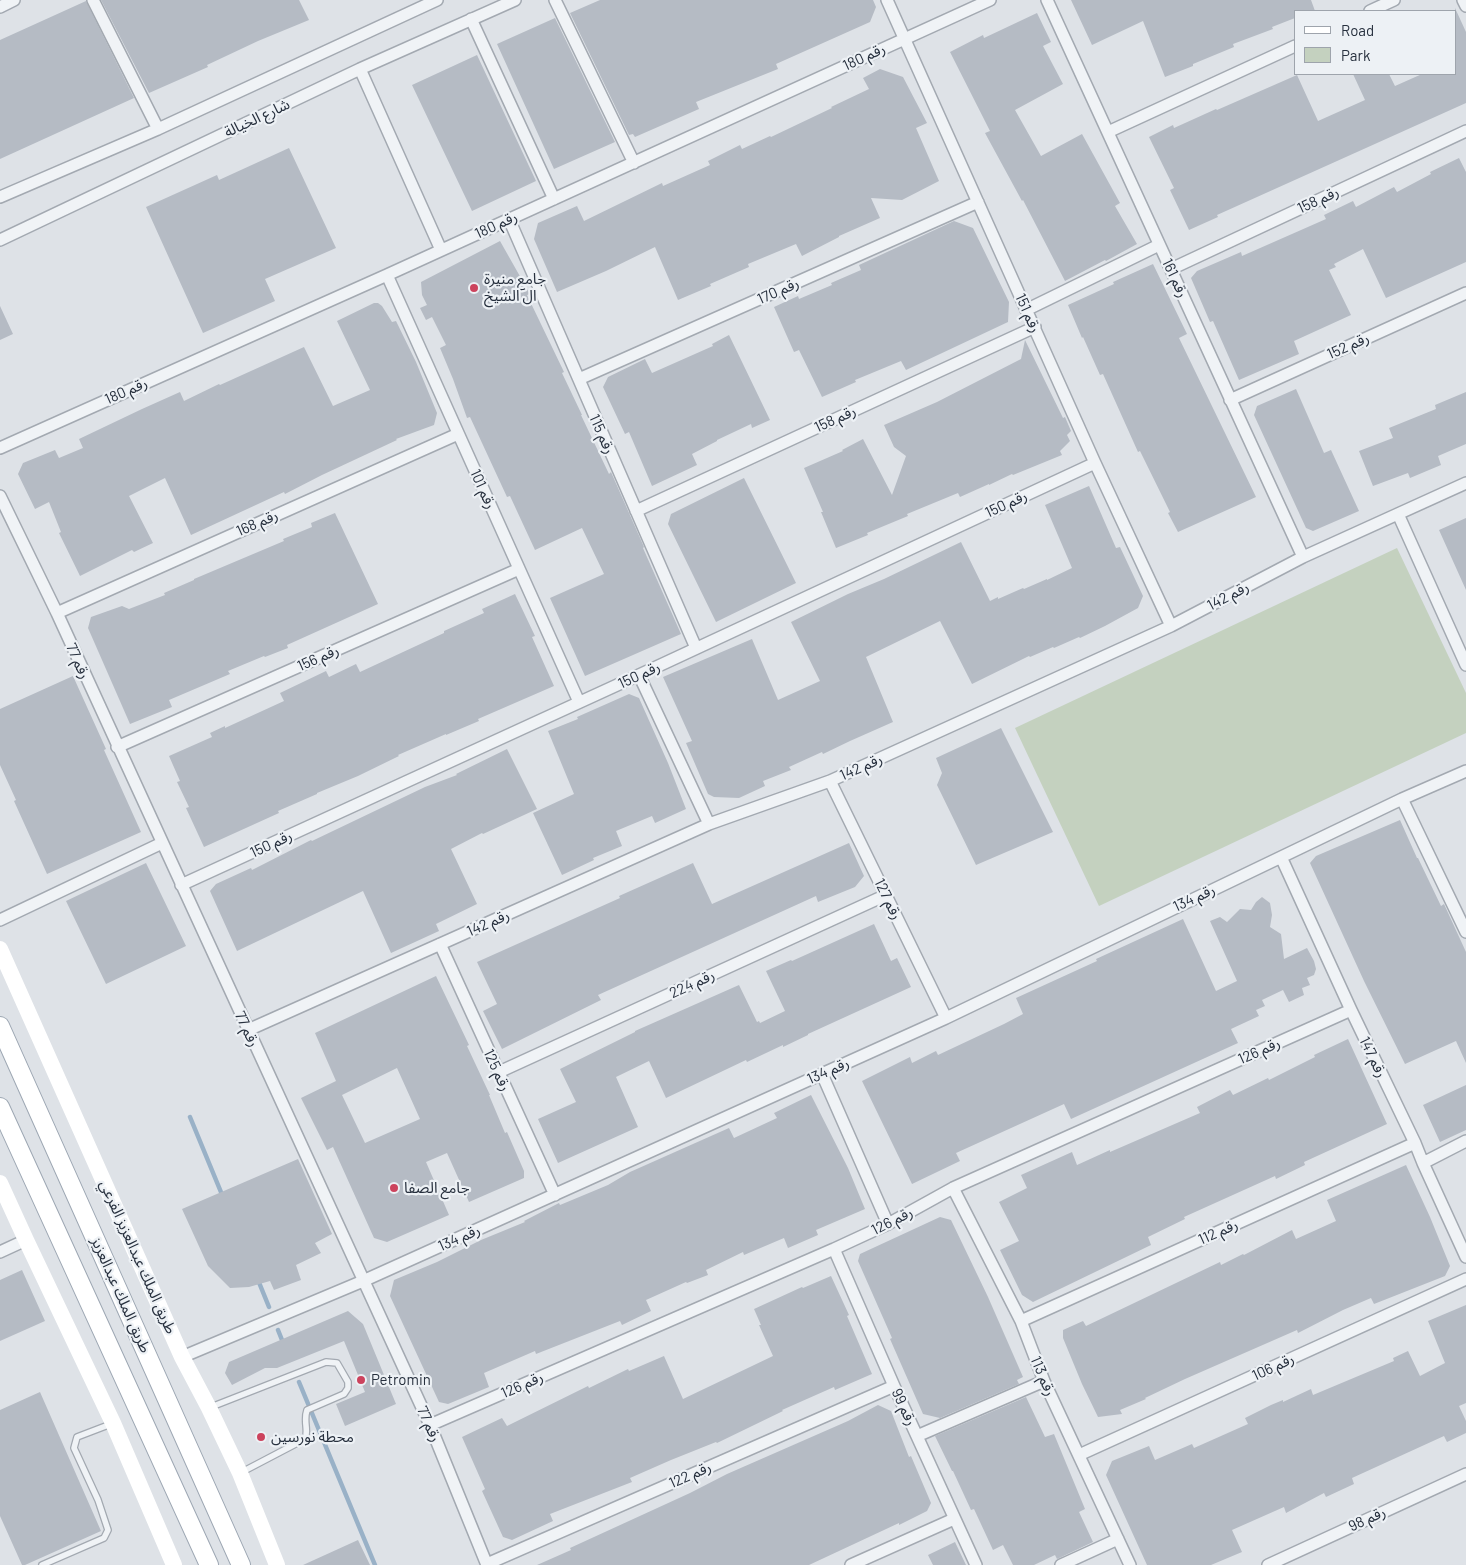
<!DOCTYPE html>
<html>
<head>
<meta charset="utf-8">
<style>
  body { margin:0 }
  #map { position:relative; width:1466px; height:1565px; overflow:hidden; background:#dee2e7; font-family:Barlow,sans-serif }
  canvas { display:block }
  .legend { position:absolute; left:1294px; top:10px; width:162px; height:65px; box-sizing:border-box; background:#edf1f5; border:1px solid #9ea4ac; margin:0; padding:6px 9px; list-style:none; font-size:15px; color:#27303e }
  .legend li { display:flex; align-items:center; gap:10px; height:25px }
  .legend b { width:25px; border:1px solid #9ea4ac }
</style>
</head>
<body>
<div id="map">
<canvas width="1466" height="1565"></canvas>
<ul class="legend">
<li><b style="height:6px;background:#fff"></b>Road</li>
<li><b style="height:14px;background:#c4d1bf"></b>Park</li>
</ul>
</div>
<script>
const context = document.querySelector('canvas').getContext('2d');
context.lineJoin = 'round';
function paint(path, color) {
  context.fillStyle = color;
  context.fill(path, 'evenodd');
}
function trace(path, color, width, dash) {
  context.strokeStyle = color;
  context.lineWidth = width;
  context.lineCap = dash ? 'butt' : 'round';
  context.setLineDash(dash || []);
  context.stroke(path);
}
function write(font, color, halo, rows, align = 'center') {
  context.font = font + ' Barlow,"Noto Sans Arabic",sans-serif';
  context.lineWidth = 4.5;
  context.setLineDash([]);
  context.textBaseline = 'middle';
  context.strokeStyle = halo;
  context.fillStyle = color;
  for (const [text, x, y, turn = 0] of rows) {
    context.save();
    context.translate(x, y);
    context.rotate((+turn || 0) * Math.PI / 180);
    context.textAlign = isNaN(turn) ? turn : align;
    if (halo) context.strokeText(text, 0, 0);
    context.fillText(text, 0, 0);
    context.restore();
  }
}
paint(new Path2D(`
  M 1397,548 L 1466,693 L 1466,733 L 1099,906 L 1015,728 Z`), '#c4d1bf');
trace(new Path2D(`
  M 190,1117 L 223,1197
  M 258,1280 L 269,1307
  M 278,1330 L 284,1345
  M 299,1382 L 375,1565`), '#99b1c7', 4.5);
paint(new Path2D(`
  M 101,0 L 299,0 L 309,20 L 258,41 L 207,65 L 208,67 L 149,93 Z
  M 600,0 L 873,0 L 876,7 L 870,22 L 776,64 L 778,69 L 696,102 L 699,109 L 635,137 L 633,134 L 629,135 L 570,13 Z
  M 1071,0 L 1311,0 L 1315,11 L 1295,11 L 1295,18 L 1272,27 L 1273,29 L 1233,44 L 1234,47 L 1193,64 L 1193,66 L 1165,77 L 1143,21 L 1092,45 Z
  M 86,1 L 134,98 L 0,159 L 0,40 Z
  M 1455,8 L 1466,32 L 1466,103 L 1217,215 L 1218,217 L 1189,230 L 1170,190 L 1174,188 L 1149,137 L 1173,125 L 1174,128 L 1216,109 L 1217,110 L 1297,75 L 1318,121 L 1365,100 L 1353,74 L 1389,74 L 1395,86 L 1422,74 L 1455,74 Z
  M 1037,13 L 1051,42 L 1043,46 L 1063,84 L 1015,110 L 1041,156 L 1082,134 L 1120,203 L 1115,206 L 1137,244 L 1106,261 L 1105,260 L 1065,281 L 1023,200 L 1022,201 L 985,133 L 990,131 L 950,52 L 983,35 L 984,38 Z
  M 555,18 L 615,142 L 554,169 L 497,44 Z
  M 477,55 L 536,181 L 472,211 L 412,85 Z
  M 880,69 L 903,77 L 927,123 L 916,128 L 939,181 L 902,200 L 871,198 L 880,218 L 839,236 L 839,237 L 802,256 L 796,244 L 748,264 L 749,267 L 710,284 L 711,286 L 678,300 L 655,247 L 606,271 L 557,292 L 534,239 L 538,223 L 577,206 L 584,221 L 662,183 L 663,186 L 710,165 L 708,161 L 740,145 L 742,149 L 770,136 L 771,137 L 832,108 L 831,107 L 869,89 L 863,78 Z
  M 289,148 L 336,248 L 265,279 L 275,301 L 203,333 L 146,207 L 217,175 L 219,180 Z
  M 1459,158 L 1466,172 L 1466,262 L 1386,298 L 1363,249 L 1334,264 L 1336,267 L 1329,270 L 1351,315 L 1294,341 L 1299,354 L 1239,380 L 1213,321 L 1210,322 L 1191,278 L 1197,271 L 1241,252 L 1242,256 L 1326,219 L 1324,215 L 1353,201 L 1356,207 L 1394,187 L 1397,192 L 1431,174 L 1430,172 Z
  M 954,221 L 973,228 L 1009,302 L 1008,322 L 906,370 L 901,361 L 855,380 L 856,382 L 822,397 L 799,350 L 794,352 L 774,307 L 798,296 L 799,299 L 832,285 L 831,283 L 861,270 L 859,265 Z
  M 500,241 L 530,294 L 527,295 L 564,372 L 562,373 L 582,415 L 581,415 L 609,474 L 611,472 L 644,547 L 643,548 L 681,634 L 585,676 L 550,598 L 604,574 L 582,528 L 535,550 L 510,496 L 507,497 L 470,417 L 467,418 L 453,379 L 440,348 L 446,345 L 432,317 L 426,320 L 420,308 L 427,305 L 422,295 L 421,282 Z
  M 1153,264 L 1187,334 L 1179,338 L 1256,497 L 1178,532 L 1168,513 L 1170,512 L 1140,451 L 1138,452 L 1103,374 L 1100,375 L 1083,337 L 1082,338 L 1068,305 L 1114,284 L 1113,282 Z
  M 374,303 L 378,303 L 382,306 L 392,322 L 396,321 L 416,362 L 437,413 L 434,425 L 396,439 L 397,440 L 322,475 L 285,494 L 284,492 L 191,535 L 165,478 L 129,496 L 153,543 L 134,552 L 132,550 L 80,576 L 59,533 L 61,532 L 49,502 L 35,509 L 18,474 L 23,463 L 55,450 L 59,458 L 83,448 L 79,439 L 142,409 L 180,392 L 184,401 L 219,384 L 220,385 L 304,347 L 333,406 L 370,390 L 337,321 Z
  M 0,306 L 13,334 L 0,340 Z
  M 729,335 L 770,420 L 752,428 L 751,424 L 717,440 L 717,441 L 692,454 L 697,465 L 652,486 L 629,432 L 625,434 L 603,387 L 608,377 L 645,359 L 652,373 L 713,346 L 712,344 Z
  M 1025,340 L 1063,418 L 1065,417 L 1071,431 L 1067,435 L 1070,441 L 1060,451 L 1062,455 L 1013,475 L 1012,474 L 989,485 L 989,484 L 960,497 L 958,493 L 907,514 L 908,516 L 867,533 L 868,535 L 836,548 L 821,512 L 823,512 L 804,468 L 843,451 L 842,450 L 863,439 L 892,495 L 906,456 L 894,447 L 884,425 L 937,402 L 1021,359 Z
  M 1296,389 L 1324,453 L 1331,450 L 1359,511 L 1313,531 L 1306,528 L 1254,415 L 1257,406 Z
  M 1466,392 L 1466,444 L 1438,456 L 1441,465 L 1410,478 L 1408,473 L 1373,486 L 1359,451 L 1393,438 L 1389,428 L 1436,409 L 1435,405 Z
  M 744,478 L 796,583 L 716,622 L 668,524 L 671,514 Z
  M 1089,486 L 1116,548 L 1120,547 L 1143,596 L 1138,608 L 1105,626 L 1080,638 L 1079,637 L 1054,648 L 1053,647 L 1030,657 L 1029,656 L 972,684 L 940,621 L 866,657 L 893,722 L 850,741 L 823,754 L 822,752 L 789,767 L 791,770 L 763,781 L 765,786 L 739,798 L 714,797 L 708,794 L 686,743 L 692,741 L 663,677 L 752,639 L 778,700 L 820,681 L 791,622 L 848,594 L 884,579 L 961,542 L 990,601 L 998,597 L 998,599 L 1023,588 L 1024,589 L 1047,579 L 1047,580 L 1072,568 L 1045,505 Z
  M 335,513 L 378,604 L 287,645 L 288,648 L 265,657 L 264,656 L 228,671 L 230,674 L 169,700 L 172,707 L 130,724 L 88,628 L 91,617 L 122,606 L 129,609 L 165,595 L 164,593 L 194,580 L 194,579 L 284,541 L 283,539 L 312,527 L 311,523 Z
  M 1466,518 L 1466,590 L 1439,530 Z
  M 515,594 L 535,636 L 532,637 L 554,686 L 478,719 L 479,721 L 446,735 L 446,734 L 398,755 L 399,756 L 358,776 L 317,793 L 317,794 L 278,811 L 279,813 L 204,847 L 186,808 L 189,807 L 177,782 L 180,781 L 169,756 L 212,737 L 210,733 L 225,726 L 225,728 L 284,701 L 280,693 L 326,671 L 329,677 L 356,664 L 360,672 L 444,633 L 444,631 L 484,613 L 482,609 Z
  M 73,676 L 106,749 L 104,750 L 141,832 L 47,874 L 14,801 L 16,800 L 0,765 L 0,709 Z
  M 629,694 L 639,698 L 668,763 L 686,809 L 655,823 L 652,816 L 616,831 L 622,846 L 593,858 L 594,860 L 562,875 L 533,813 L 574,794 L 548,731 L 578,719 L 577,717 Z
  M 1001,728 L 1053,832 L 976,865 L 937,785 L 942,773 L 936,758 Z
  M 507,749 L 537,809 L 483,834 L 482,833 L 451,849 L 477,904 L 436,924 L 439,931 L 391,953 L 363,891 L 237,951 L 210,891 L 216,884 L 251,868 L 252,870 L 311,840 L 312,841 L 425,787 L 457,775 L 456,774 Z
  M 1400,820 L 1417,858 L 1418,858 L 1441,906 L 1444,904 L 1466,952 L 1466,1063 L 1456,1041 L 1405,1064 L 1364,981 L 1310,863 L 1316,856 Z
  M 849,843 L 864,876 L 855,887 L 818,902 L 816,896 L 598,995 L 601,1000 L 502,1049 L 483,1011 L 497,1004 L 477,962 L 620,898 L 619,896 L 693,863 L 712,904 Z
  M 146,863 L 186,946 L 106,984 L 66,901 Z
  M 1262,897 L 1270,903 L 1272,915 L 1270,927 L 1281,934 L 1284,959 L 1307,948 L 1314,961 L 1316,969 L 1314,975 L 1307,978 L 1310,985 L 1302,988 L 1304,995 L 1289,1002 L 1283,990 L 1262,1000 L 1265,1006 L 1256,1010 L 1259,1016 L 1231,1029 L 1238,1043 L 1071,1119 L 1064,1104 L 956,1153 L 960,1161 L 912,1184 L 862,1081 L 910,1057 L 912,1063 L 936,1051 L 938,1055 L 1004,1024 L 1023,1014 L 1016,998 L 1097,961 L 1096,959 L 1183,919 L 1216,991 L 1237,981 L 1210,921 L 1220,917 L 1227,922 L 1240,909 L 1251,910 L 1256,902 Z
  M 874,924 L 891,961 L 897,958 L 911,987 L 808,1034 L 808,1035 L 783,1047 L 783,1045 L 747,1062 L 746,1060 L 666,1098 L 649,1061 L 616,1077 L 638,1127 L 558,1163 L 538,1119 L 576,1102 L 560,1069 L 635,1032 L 635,1031 L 739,985 L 757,1022 L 759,1021 L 760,1023 L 785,1011 L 766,971 L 791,960 L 792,961 Z
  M 436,976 L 469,1045 L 467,1046 L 490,1095 L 489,1095 L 505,1133 L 507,1132 L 524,1171 L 524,1178 L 469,1202 L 447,1153 L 426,1162 L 449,1215 L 387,1242 L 374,1238 L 333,1147 L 327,1150 L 301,1098 L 336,1081 L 315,1033 ZM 397,1068 L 420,1119 L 365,1143 L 342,1095 Z
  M 1348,1039 L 1387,1124 L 1304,1162 L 1305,1165 L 1276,1179 L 1275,1176 L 1184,1217 L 1185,1219 L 1148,1237 L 1151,1245 L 1033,1302 L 1022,1295 L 1000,1250 L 1019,1241 L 999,1202 L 1027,1188 L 1021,1175 L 1072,1152 L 1077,1165 L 1110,1150 L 1110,1152 L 1200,1113 L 1197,1107 L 1230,1090 L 1233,1095 L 1268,1078 L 1269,1080 L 1315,1057 L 1314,1055 Z
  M 1466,1085 L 1466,1130 L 1440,1142 L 1423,1105 Z
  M 811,1095 L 848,1168 L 865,1209 L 816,1230 L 818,1235 L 788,1248 L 784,1238 L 744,1255 L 743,1252 L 706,1270 L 708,1275 L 687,1283 L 686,1282 L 646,1300 L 651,1311 L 622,1325 L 620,1321 L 536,1354 L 535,1351 L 484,1373 L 489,1387 L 448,1404 L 439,1402 L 390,1296 L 394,1280 L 437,1262 L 481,1240 L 525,1222 L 524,1221 L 559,1203 L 560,1205 L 608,1185 L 630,1172 L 729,1128 L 734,1138 L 777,1118 L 774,1113 Z
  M 298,1159 L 332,1234 L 315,1243 L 321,1253 L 296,1265 L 301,1280 L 274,1290 L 270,1281 L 249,1287 L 230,1288 L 208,1266 L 182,1209 Z
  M 1406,1165 L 1430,1217 L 1450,1266 L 1445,1276 L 1374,1304 L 1371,1298 L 1343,1310 L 1298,1333 L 1297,1330 L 1185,1379 L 1145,1398 L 1146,1399 L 1120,1410 L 1122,1414 L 1098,1417 L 1082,1384 L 1063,1338 L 1063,1330 L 1083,1321 L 1086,1326 L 1220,1262 L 1221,1265 L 1243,1254 L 1244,1255 L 1292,1230 L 1296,1239 L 1336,1221 L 1327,1200 Z
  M 940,1217 L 951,1220 L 988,1297 L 1023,1377 L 1017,1380 L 1019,1384 L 940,1418 L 923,1414 L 890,1339 L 892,1338 L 858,1261 L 860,1254 Z
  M 22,1270 L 45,1321 L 0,1341 L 0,1280 Z
  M 831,1276 L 849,1315 L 847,1316 L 872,1374 L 835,1390 L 834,1387 L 782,1410 L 783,1411 L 717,1443 L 716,1442 L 671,1460 L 630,1478 L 632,1482 L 550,1514 L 553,1521 L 512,1540 L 503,1537 L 482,1491 L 485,1489 L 462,1437 L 502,1418 L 507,1426 L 588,1386 L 589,1388 L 628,1369 L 629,1371 L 664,1356 L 683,1399 L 773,1356 L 759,1325 L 761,1325 L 754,1309 L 802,1287 L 803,1288 Z
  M 1466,1305 L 1466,1403 L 1459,1406 L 1466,1421 L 1466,1433 L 1447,1442 L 1444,1436 L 1352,1478 L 1354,1484 L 1326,1497 L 1324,1493 L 1286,1513 L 1284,1507 L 1232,1530 L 1242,1552 L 1211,1565 L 1147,1565 L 1106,1475 L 1112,1461 L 1149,1446 L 1155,1460 L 1192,1444 L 1194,1448 L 1248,1424 L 1245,1418 L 1271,1405 L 1283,1400 L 1283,1402 L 1311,1389 L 1313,1395 L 1394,1361 L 1393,1358 L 1408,1351 L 1420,1376 L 1445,1363 L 1428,1321 Z
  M 348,1311 L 363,1324 L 396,1404 L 345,1426 L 336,1404 L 365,1392 L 344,1341 L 277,1368 L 265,1368 L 232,1385 L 225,1373 L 229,1362 Z
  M 40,1392 L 101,1531 L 25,1565 L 22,1565 L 0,1516 L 0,1410 Z
  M 1026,1397 L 1045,1437 L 1054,1434 L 1085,1509 L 1079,1512 L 1093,1542 L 1057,1559 L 1055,1555 L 1034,1565 L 1013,1565 L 1003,1545 L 993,1550 L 974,1509 L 971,1510 L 953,1471 L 952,1471 L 935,1436 Z
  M 878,1405 L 891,1411 L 909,1457 L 911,1456 L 931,1503 L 927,1511 L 899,1525 L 899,1523 L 809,1565 L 537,1565 L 571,1550 L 570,1548 L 690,1493 L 727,1474 L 848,1421 Z
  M 358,1540 L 370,1565 L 303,1565 Z
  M 955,1542 L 966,1565 L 933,1565 L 928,1555 Z`), '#b5bbc4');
const service = new Path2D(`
  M 211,1407 L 326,1362 L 337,1363 L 348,1382 L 348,1388 L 344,1394 L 307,1410 C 303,1421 309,1431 305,1439 L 242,1472
  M 42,1565 L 104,1538 L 108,1530 L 98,1500 L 74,1448 L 77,1437 L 111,1424`);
const minor = new Path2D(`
  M 93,0 L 158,129
  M 555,0 L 634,163
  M 887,0 L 1095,463 L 1171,626
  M 1047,0 L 1303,557
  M 1463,0 L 1466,6
  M 0,7 L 14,0
  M 1370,11 L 1394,0
  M 471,19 L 554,199
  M 360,69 L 441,250
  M 1108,132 L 1295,46
  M 0,197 L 158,129 L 437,0
  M 509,219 L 696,648
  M 0,240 L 360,69 L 515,0
  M 1171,269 L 1466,131
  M 387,275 L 579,702
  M 1026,310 L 1159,245
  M 579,379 L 978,202
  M 1230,400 L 1466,293
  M 0,448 L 387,275 L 990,0
  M 0,496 L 57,613 L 430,1425 L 487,1565
  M 636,511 L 1035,327
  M 1398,514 L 1466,665
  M 57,613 L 458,434
  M 639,675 L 709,824
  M 117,747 L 519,569
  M 830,781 L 946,1018
  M 1402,799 L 1466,932
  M 1281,857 L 1351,1010 L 1415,1143 L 1423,1163 L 1466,1257
  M 181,885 L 639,675 L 1095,463
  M 0,920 L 162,843
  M 440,944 L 555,1195
  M 248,1030 L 709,824 L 830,781 L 1171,626 L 1303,557 L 1466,483
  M 499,1072 L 886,895
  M 822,1074 L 888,1224
  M 1423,1163 L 1466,1141
  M 953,1188 L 1021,1321 L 1044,1381 L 1130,1565
  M 834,1249 L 894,1386 L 976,1565
  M 0,1252 L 26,1240
  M 1021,1321 L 1415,1143
  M 182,1357 L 363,1281 L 946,1018 L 1402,799 L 1466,771
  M 430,1425 L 834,1249 L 888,1224 L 953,1188 L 1351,1010
  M 917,1436 L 1044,1381
  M 1079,1455 L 1466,1279
  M 487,1564 L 894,1386
  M 851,1565 L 954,1519
  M 1061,1565 L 1118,1539
  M 1268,1565 L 1466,1474`);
const primary = new Path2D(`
  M 0,1026 L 241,1565
  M 0,1107 L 209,1565`);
trace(service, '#a3a9b1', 8);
trace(minor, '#a3a9b1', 14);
trace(primary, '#9da7b3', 20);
trace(service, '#f0f3f6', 5.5);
trace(minor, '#f0f3f6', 11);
trace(new Path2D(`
  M 0,949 L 182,1357 L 209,1408 L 240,1473 L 277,1565
  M 0,1183 L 26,1240 L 113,1423 L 174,1565`), '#fff', 16);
trace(primary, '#fff', 18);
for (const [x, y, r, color] of [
  [474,288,5,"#cc435d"],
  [394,1188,5,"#cc435d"],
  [361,1380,5,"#cc435d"],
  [261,1437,5,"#cc435d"]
]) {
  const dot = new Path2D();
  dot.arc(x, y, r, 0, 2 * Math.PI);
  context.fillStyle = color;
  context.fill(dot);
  trace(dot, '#edf1f5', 2);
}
write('15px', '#27303e', '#edf1f5', [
  ["رقم 180",864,57,-25],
  ["شارع الخيالة",257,118,-25],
  ["رقم 158",1318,200,-25],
  ["رقم 180",496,225,-25],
  ["رقم 161",1175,278,65],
  ["رقم 170",778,291,-24],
  ["رقم 151",1028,313,66],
  ["رقم 152",1348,346,-24],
  ["رقم 180",126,391,-24],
  ["رقم 158",835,419,-25],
  ["رقم 115",602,434,66],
  ["رقم 101",483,489,66],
  ["رقم 150",1006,504,-25],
  ["رقم 168",257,523,-24],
  ["رقم 142",1228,596,-28],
  ["رقم 156",318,658,-24],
  ["رقم 77",78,661,66],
  ["رقم 150",639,675,-25],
  ["رقم 142",861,767,-24],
  ["رقم 150",271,844,-25],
  ["رقم 134",1194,898,-25],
  ["رقم 127",888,899,64],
  ["رقم 142",488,923,-24],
  ["رقم 224",692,984,-25],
  ["رقم 77",247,1029,65],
  ["رقم 126",1259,1051,-24],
  ["رقم 147",1373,1057,64],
  ["رقم 125",497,1070,65],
  ["رقم 134",828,1071,-24],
  ["رقم 126",892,1221,-27],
  ["رقم 112",1218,1232,-24],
  ["رقم 134",459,1238,-24],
  ["طريق الملك عبدالعزيز الفرعي",138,1257,66],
  ["طريق الملك عبدالعزيز",121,1295,66],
  ["رقم 106",1273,1367,-25],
  ["رقم 113",1043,1376,67],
  ["رقم 126",522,1385,-24],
  ["رقم 99",904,1407,65],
  ["رقم 77",429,1424,66],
  ["رقم 122",690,1475,-24],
  ["رقم 98",1367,1519,-25]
]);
write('15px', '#27303e', '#edf1f5', [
  ["جامع منيرة",484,279],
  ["ال الشيخ",484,296],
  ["جامع الصفا",404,1188],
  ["Petromin",371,1380],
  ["محطة نورسين",271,1437]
], 'left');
</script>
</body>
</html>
